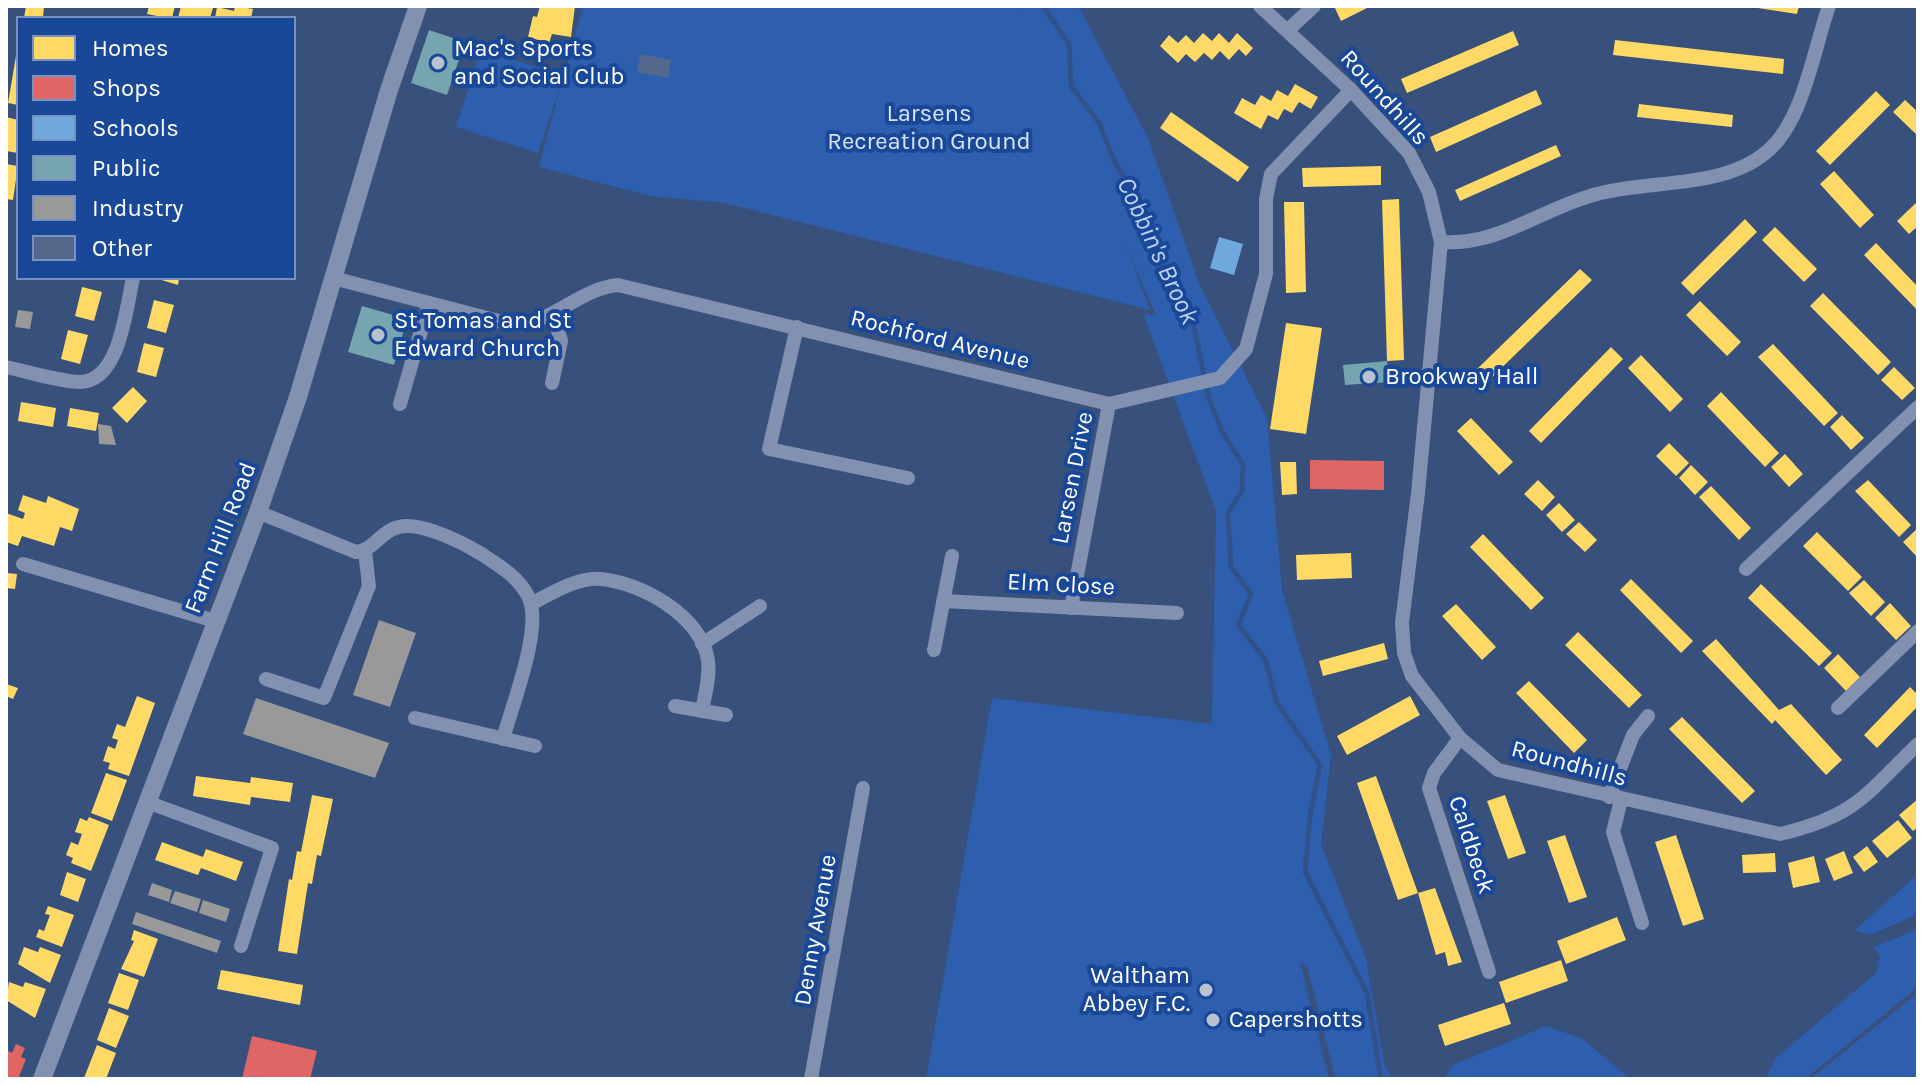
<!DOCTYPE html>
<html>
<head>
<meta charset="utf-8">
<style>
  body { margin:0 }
  #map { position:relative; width:1924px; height:1085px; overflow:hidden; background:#37507c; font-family:Karla,sans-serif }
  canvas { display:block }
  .frame { position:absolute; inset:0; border:8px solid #fff; pointer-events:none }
  .legend { position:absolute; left:16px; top:16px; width:280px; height:264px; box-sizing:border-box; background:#1a4899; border:2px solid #7691c2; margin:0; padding:10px 14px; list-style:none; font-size:24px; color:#fff }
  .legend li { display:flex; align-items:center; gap:16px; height:40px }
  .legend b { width:40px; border:2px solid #7691c2 }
</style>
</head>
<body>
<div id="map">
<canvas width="1924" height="1085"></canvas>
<div class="frame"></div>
<ul class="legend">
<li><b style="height:22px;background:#ffd966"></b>Homes</li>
<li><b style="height:22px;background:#e06666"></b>Shops</li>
<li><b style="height:22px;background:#6fa8dc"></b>Schools</li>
<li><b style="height:22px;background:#76a5af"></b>Public</li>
<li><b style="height:22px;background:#999"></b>Industry</li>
<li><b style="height:22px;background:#54688b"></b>Other</li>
</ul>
</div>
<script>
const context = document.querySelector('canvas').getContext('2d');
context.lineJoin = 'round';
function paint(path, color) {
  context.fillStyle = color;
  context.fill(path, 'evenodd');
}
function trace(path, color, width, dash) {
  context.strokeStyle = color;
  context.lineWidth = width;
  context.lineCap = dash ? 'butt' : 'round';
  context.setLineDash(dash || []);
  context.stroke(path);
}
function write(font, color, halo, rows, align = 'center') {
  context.font = font + ' Karla,sans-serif';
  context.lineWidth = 8;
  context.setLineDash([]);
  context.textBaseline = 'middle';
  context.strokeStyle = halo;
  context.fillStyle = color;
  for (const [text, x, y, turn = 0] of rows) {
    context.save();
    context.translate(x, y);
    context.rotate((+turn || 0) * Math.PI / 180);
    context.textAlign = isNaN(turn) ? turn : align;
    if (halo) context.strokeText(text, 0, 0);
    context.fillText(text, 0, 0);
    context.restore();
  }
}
paint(new Path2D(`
  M 583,6 L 1017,6 L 1019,11 L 1018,6 L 1078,6 L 1148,138 L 1200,286 L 1267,418 L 1282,590 L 1331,755 L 1321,844 L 1366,959 L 1384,1063 L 1392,1079 L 1336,1079 L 1307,966 L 1300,962 L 1329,1079 L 926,1079 L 992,698 L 1212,724 L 1216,511 L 1143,313 L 1156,316 L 1125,243 L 1150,310 L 725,203 L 651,196 L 539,167 L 562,81 L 538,153 L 456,127 L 481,49 L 564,76 Z
  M 1918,874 L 1918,914 L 1870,935 L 1855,930 Z
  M 1918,929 L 1918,987 L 1805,1079 L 1765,1079 L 1776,1058 L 1876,973 L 1880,957 L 1874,947 Z
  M 1918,993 L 1918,1079 L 1810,1079 Z
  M 1546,1026 L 1583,1039 L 1630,1079 L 1444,1079 L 1453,1065 Z`), '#2e5fae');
paint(new Path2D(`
  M 26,6 L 44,6 L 43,18 L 24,18 Z
  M 149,6 L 175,6 L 172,18 L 167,18 L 147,14 Z
  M 181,6 L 204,6 L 213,8 L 210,18 L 178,18 Z
  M 235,6 L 253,9 L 251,18 L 215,18 L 217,7 L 234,11 Z
  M 540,6 L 575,6 L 571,37 L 552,34 L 549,43 L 528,37 L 533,16 L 537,17 Z
  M 1334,6 L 1371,6 L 1341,21 Z
  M 1745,6 L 1799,6 L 1797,14 Z
  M 1513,31 L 1519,45 L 1407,93 L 1401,79 Z
  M 1203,33 L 1212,41 L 1219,33 L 1229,43 L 1237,33 L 1253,48 L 1246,56 L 1239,49 L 1229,60 L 1220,51 L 1212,60 L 1204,53 L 1195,62 L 1186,54 L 1178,63 L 1160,46 L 1169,35 L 1178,43 L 1186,35 L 1194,43 Z
  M 1615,40 L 1784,59 L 1783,74 L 1613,55 Z
  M 16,56 L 18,56 L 18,105 L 8,103 Z
  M 1295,84 L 1318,97 L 1311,109 L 1299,102 L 1292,113 L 1284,109 L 1278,120 L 1268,115 L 1261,129 L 1234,113 L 1242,98 L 1255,105 L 1261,95 L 1271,101 L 1277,90 L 1288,96 Z
  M 1536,90 L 1542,104 L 1436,152 L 1430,137 Z
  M 1876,91 L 1890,105 L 1830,165 L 1816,151 Z
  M 1905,100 L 1918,112 L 1918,136 L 1893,112 Z
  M 1639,104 L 1733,115 L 1732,127 L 1637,117 Z
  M 1171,112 L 1249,167 L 1238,182 L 1160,128 Z
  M 6,117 L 18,120 L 18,153 L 6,151 Z
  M 1556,145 L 1561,156 L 1460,201 L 1455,190 Z
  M 6,164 L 18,166 L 13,200 L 6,199 Z
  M 1381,166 L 1381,185 L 1303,187 L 1302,168 Z
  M 1834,171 L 1874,215 L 1860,228 L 1820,184 Z
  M 1399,199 L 1404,360 L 1387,361 L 1382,200 Z
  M 1918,201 L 1918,226 L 1909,234 L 1897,221 Z
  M 1284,202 L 1304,202 L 1306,292 L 1286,293 Z
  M 1745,219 L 1757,232 L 1693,295 L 1681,283 Z
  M 1775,227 L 1817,269 L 1804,282 L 1762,240 Z
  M 1876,243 L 1918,287 L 1918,311 L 1864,255 Z
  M 1580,269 L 1592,280 L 1485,384 L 1474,372 Z
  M 155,278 L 179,278 L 178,285 Z
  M 82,287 L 102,292 L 94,321 L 75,316 Z
  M 1823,293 L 1891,362 L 1878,375 L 1810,306 Z
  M 154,300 L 174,305 L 166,333 L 147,328 Z
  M 1700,301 L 1741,342 L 1727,356 L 1686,315 Z
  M 1286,323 L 1322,328 L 1306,434 L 1270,429 Z
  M 68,330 L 88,335 L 80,364 L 61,359 Z
  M 144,343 L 164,348 L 156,377 L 137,372 Z
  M 1773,344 L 1838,413 L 1824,426 L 1758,357 Z
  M 1611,347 L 1623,359 L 1541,443 L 1529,431 Z
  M 1641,355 L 1683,399 L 1670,412 L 1628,368 Z
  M 1894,367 L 1915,388 L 1902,400 L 1881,380 Z
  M 133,387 L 147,401 L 127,423 L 112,408 Z
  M 1721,392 L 1779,453 L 1765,467 L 1707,406 Z
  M 21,402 L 56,408 L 53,427 L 18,421 Z
  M 70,408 L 99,413 L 96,431 L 67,426 Z
  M 1842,415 L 1864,438 L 1851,450 L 1830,427 Z
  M 1471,418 L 1513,462 L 1499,475 L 1457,431 Z
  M 1669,443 L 1689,463 L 1676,476 L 1656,456 Z
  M 1785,454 L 1803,474 L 1789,487 L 1771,467 Z
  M 1280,462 L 1296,462 L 1297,494 L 1282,495 Z
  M 1691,465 L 1708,482 L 1695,495 L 1679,478 Z
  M 1538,480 L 1555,497 L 1542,511 L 1524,494 Z
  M 1868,480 L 1911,525 L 1899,537 L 1855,491 Z
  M 1711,486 L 1751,528 L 1739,540 L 1699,497 Z
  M 23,495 L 46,503 L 48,496 L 79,509 L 72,531 L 60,527 L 54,546 L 22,536 L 18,546 L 6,542 L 6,513 L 23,519 L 25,513 L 18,510 Z
  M 1559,503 L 1575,520 L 1562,532 L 1546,515 Z
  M 1579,522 L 1597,540 L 1585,552 L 1566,534 Z
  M 1918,528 L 1918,558 L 1903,542 Z
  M 1817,532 L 1862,577 L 1848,591 L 1803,546 Z
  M 1483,534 L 1544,598 L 1531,610 L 1470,547 Z
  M 1351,553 L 1352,578 L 1297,580 L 1296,555 Z
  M 6,573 L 17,574 L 15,589 L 6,588 Z
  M 1631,579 L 1693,641 L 1681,653 L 1620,590 Z
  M 1864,580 L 1885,602 L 1871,616 L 1849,593 Z
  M 1761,584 L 1832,653 L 1819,666 L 1748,598 Z
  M 1890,603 L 1911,626 L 1896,640 L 1875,618 Z
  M 1456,604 L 1496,647 L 1482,660 L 1442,616 Z
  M 1578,632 L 1642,695 L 1629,708 L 1565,645 Z
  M 1716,639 L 1779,710 L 1791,704 L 1842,760 L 1826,775 L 1775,720 L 1772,724 L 1702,651 Z
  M 1384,643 L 1388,659 L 1323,676 L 1319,661 Z
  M 1838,654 L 1860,677 L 1846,691 L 1824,668 Z
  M 1529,681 L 1587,740 L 1574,753 L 1516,693 Z
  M 6,684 L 18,688 L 13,699 L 6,696 Z
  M 1910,687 L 1918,695 L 1918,706 L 1877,748 L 1864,735 Z
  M 137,696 L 155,703 L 129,776 L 108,769 L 110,763 L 103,761 L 108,746 L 115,749 L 118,740 L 112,738 L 117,724 L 125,727 Z
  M 1410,696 L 1420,715 L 1347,755 L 1337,736 Z
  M 1682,717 L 1755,791 L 1742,803 L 1669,729 Z
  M 106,773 L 127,780 L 112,821 L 91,813 Z
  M 196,776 L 250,783 L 251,777 L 293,783 L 290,802 L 251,797 L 250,805 L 193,796 Z
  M 1376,776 L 1418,893 L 1398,900 L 1357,783 Z
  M 312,795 L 333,799 L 321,856 L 317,855 L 312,884 L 308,883 L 297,954 L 278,951 L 289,879 L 292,880 L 297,851 L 301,852 Z
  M 1505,795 L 1526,853 L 1508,859 L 1487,801 Z
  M 1918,799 L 1918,827 L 1913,831 L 1899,815 Z
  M 89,817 L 109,825 L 91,871 L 71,863 L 73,858 L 66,855 L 71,842 L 78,845 L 82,834 L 75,832 L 80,818 L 87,821 Z
  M 1898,820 L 1912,838 L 1887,858 L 1872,841 Z
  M 1565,835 L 1587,897 L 1569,903 L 1547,841 Z
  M 1676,835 L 1704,919 L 1683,926 L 1655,842 Z
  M 162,842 L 203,857 L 206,849 L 243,862 L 236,881 L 201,868 L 198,875 L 155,860 Z
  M 1867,846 L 1878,862 L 1864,872 L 1853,857 Z
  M 1844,851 L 1853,873 L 1834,881 L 1825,859 Z
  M 1775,853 L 1776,872 L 1743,873 L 1742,855 Z
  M 1814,856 L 1820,882 L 1793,888 L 1788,863 Z
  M 67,872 L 86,879 L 78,902 L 60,895 Z
  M 1435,888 L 1462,962 L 1448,966 L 1445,952 L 1436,955 L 1418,893 Z
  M 48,906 L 74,915 L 62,947 L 36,937 L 39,929 L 44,931 L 50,915 L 45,914 Z
  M 1617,917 L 1626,940 L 1566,964 L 1557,941 Z
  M 134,930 L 158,939 L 144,977 L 121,969 L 134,941 L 131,940 Z
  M 24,947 L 38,952 L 40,947 L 61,955 L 50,983 L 18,964 Z
  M 1561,960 L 1568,981 L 1506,1003 L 1499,982 Z
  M 221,970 L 303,985 L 300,1005 L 217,989 Z
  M 119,973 L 139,980 L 128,1010 L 108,1003 Z
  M 9,982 L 23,987 L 25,982 L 46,989 L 35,1018 L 6,1000 Z
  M 1504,1003 L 1511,1024 L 1445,1046 L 1438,1025 Z
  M 109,1008 L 129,1016 L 116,1048 L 97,1040 Z
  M 97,1045 L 116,1053 L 106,1079 L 84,1078 Z`), '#ffd966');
paint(new Path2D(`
  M 1310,460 L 1384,461 L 1384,490 L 1310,489 Z
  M 252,1036 L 317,1051 L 310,1079 L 242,1079 Z
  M 16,1044 L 25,1048 L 21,1057 L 26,1059 L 18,1079 L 6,1079 L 6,1050 L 12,1053 Z`), '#e06666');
paint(new Path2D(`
  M 1219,237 L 1243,244 L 1234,275 L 1210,268 Z`), '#6fa8dc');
paint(new Path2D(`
  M 429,30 L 465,42 L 447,95 L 411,83 Z
  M 362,306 L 407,319 L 394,365 L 348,352 Z
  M 1387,361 L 1389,382 L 1345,385 L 1343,365 Z`), '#76a5af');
paint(new Path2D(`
  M 18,310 L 33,312 L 30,329 L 15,327 Z
  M 98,424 L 111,426 L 116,445 L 99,444 Z
  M 379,620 L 416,633 L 390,707 L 353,695 Z
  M 256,698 L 389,743 L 375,778 L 243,734 Z
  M 152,883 L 172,890 L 169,902 L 148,895 Z
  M 175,891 L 201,899 L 197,912 L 170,903 Z
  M 203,900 L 230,909 L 226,922 L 199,913 Z
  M 136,912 L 221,941 L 217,953 L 132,924 Z`), '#999');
trace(new Path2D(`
  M 1043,6 L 1069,44 L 1071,86 L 1099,123 L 1115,163 L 1136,195 L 1144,233 L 1194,327 L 1209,399 L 1222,431 L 1243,465 L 1242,491 L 1228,513 L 1231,567 L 1251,594 L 1238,625 L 1265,659 L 1277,703 L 1320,765 L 1310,816 L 1305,872 L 1367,993 L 1381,1079`), '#31518b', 5);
paint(new Path2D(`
  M 641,54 L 671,60 L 668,78 L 637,72 Z`), '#54688b');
trace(new Path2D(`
  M 1260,6 L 1351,90 L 1409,153 L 1429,192 L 1441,242 L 1418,493 L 1402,623 L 1404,653 L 1412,676 L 1460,738 L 1498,770 L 1780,834 C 1856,816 1865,795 1918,744
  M 1288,30 L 1314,6
  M 1441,242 C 1500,246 1542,208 1597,194 C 1652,179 1729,190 1772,147 C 1804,115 1814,49 1829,6
  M 333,278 L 514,325 C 553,323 579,289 618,285 L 1109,404 L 1220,378 L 1246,349 L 1266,274 L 1266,199 L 1271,174 L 1351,90
  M 797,327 L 769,449 L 908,478
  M 6,367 C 30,372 56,381 80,382 C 120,382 126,308 133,278
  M 552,383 L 561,341 L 553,313
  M 400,404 L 429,303
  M 258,512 L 356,552 C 376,550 384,524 409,526 C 431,527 464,543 483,555 C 500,566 518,577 528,596 C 544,626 512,705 503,739
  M 23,564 L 215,621
  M 1746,569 L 1918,407
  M 943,601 L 1177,613
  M 531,604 C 550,594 577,577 600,579 C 641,582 703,617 708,661 C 710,678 705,694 702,711
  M 1071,608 L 1109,404
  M 702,644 L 760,606
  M 934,650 L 952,556
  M 266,679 L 324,698 L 369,586 L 365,551
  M 675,706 L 726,715
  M 1838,708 L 1918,631
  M 415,718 L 535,746
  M 1460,738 L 1434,773 L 1429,788 L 1489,972
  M 1609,797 L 1633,735 L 1648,716
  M 1621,800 L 1613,832 L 1642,923
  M 147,802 L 272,848 L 241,946
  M 811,1079 L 863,788`), '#8191af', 14);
trace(new Path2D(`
  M 42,1079 L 258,512 L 298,397 L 389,90 L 418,6`), '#8191af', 18);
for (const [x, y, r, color] of [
  [438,63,8,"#b9c2d1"],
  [378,335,8,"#b9c2d1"],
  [1369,377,8,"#b9c2d1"],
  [1206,990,8,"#b9c2d1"],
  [1213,1020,8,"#b9c2d1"]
]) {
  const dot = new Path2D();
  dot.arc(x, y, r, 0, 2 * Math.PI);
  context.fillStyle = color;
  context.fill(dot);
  trace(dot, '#1a4899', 3);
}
write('24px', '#fff', '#1a4899', [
  ["Mac's Sports",454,49],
  ["and Social Club",454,77],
  ["St Tomas and St",394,321],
  ["Edward Church",394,349],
  ["Brookway Hall",1385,377],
  ["Waltham",1190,976,"right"],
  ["Abbey F.C.",1190,1004,"right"],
  ["Capershotts",1229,1020]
], 'left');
write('24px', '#fff', '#1a4899', [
  ["Roundhills",1384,98,48],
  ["Rochford Avenue",940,340,14],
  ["Larsen Drive",1073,478,-79],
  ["Farm Hill Road",221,538,-69],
  ["Elm Close",1061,585,3],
  ["Roundhills",1569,764,15],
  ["Caldbeck",1471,845,72],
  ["Denny Avenue",816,930,-80]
]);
write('24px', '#d6e4fc', '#1a4899', [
  ["Larsens",929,114],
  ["Recreation Ground",929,142]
]);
write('italic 26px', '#bbd2f7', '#1a4899', [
  ["Cobbin's Brook",1157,251,65]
]);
</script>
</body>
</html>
